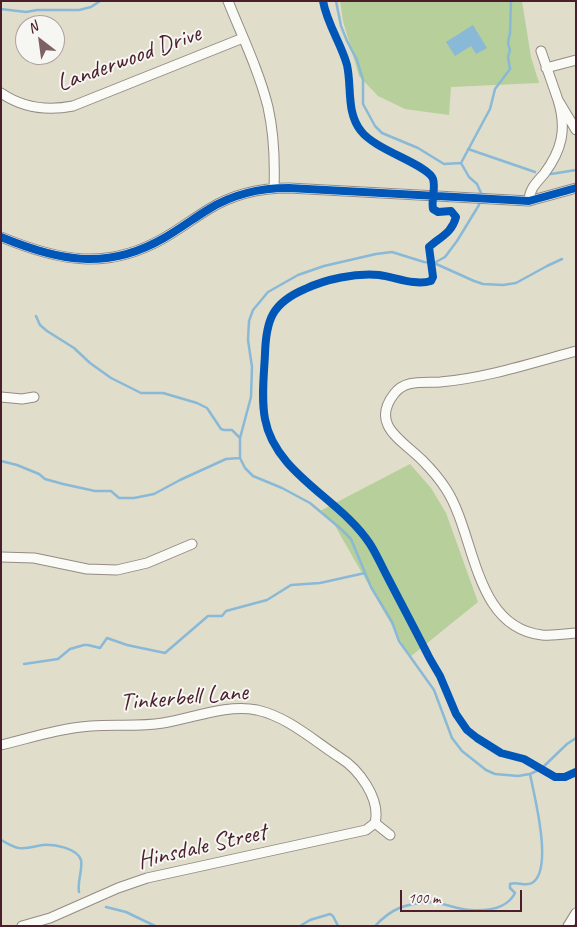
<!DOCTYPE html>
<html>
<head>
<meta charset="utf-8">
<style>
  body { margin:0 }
  #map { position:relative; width:577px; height:927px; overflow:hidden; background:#e0ddcb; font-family:Caveat,sans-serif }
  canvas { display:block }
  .frame { position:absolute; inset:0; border:2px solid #4a1f2b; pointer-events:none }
  .north { position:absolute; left:15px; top:15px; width:50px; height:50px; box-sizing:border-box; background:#f6f6f2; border:1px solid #b1a0a2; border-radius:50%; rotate:330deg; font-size:14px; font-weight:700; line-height:20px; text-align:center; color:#4a1f2b }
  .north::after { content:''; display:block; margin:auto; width:18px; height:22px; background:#7e6263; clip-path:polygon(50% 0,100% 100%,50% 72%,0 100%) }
  .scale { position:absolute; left:400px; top:890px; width:122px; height:22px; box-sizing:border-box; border:2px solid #4a1f2b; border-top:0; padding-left:6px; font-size:15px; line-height:18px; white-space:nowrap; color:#4a1f2b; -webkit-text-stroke:4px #f6f6f2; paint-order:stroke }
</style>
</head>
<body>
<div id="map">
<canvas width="577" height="927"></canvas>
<div class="frame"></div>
<div class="north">N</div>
<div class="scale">100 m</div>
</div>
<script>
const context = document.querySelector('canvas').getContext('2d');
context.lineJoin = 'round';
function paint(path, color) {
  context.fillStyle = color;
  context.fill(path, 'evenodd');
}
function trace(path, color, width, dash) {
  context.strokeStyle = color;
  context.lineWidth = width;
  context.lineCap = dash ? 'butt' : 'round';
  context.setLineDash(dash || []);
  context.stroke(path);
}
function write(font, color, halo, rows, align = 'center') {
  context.font = font + ' Caveat,sans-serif';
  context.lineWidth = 4;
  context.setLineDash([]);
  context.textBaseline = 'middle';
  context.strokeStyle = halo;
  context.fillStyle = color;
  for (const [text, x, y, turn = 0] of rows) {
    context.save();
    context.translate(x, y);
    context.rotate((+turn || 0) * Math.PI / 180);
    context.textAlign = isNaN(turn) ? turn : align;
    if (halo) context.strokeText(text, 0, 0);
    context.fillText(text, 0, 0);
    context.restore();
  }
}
paint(new Path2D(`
  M 340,1 L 522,1 L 531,57 L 539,83 L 451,87 L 449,115 L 405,109 L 378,96 L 359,76 L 343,21 Z
  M 410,464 L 431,488 L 446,513 L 478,602 L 410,657 L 334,524 L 320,511 Z`), '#b7cf9a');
paint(new Path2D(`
  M 473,25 L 487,48 L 476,54 L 471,46 L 455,56 L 446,42 Z`), '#89b9d6');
trace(new Path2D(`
  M 336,1 L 341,26 L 347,41 L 357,60 L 363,80 L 363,104 L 375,126 L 382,133 L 418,148 L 444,164 L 461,163
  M 1,9 L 26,12 L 37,10 L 79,10 L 91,7 L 100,1
  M 468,149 L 535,172
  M 461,163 L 490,109 L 495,89 L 510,69 L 508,57 L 510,50 L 508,43 L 510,33 L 511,1
  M 551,174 L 576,170
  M 562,259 L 547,266 L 516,283 L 503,285 L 483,284 L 474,281 L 434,263 L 424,262 L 392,252 L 376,254 L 324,266 L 298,275 L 268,292 L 253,310 L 249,321 L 248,340 L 252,367 L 251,397 L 240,438 L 240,458 L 245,468 L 253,476 L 282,488 L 310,503 L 341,529 L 351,539 L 371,587 L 392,622 L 399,641 L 434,690 L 452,738 L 462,751 L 486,770 L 495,774 L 518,776 L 530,774 L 541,769 L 567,744 L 576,738
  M 434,263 L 445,257 L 457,241 L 479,205 L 481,193 L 477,184 L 469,177 L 461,163
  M 36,316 L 40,325 L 47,331 L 74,348 L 90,363 L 111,378 L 141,393 L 163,393 L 197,403 L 207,408 L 221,429 L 224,430 L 232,430 L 240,438
  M 1,461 L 17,465 L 39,474 L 45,479 L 63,484 L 95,491 L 111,491 L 119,498 L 134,498 L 154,494 L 180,480 L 226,459 L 240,458
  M 24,664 L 58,659 L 70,649 L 84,645 L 88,645 L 100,648 L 107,638 L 127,645 L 165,653 L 208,616 L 222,616 L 226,611 L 267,600 L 291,585 L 320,583 L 365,573
  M 1,840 C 7,843 12,847 19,848 C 28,849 35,846 43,845 C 54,844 77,848 81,860 C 83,870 77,881 79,892
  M 106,907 L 126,912 L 155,926
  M 300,926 L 310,920 L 330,914 L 333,916 L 338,926
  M 375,926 C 392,908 405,904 429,902 C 443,902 457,910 471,910 C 487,911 507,909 515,893 L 510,888 L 510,884 C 517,881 525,887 532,883 C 554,870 534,795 530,774`), '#89b9d6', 2.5);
const minor = new Path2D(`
  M 228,1 C 242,36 259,71 268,107 C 274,134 275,161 274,188
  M 541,51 L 558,100 L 576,130
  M 546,68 L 576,60
  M 1,93 C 23,108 48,111 73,106 L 243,38
  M 529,201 C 529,189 537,182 544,174 C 562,150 567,129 558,100
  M 1,237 C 59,261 107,271 164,238 C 180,229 194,218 209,209 C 233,194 260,188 289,188 L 529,201 L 576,188
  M 576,351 C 532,363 486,378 440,382 C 424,383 405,379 394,394 C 370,425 402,440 422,460 C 431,469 439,478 446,489 C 476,535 473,627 542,635 C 553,636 565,634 576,633
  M 1,397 L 22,399 L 34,397
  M 1,557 L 34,558 L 87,569 L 117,570 L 147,563 L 192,544
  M 1,745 C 30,738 61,728 91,726 C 115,724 139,727 163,723 C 194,718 226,704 257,710 C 288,717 313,740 339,757 C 359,769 381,799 375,823
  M 375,823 L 390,835
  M 22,926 L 50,918 L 118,888 L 147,878 L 366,830 L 375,823
  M 568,926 L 576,913`);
trace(minor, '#948b84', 11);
trace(minor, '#fafaf7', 9);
trace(new Path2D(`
  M 323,1 C 327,24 341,43 347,65 C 352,88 346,112 361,131 C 375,150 429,165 433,179 C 436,188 431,200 433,209 L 438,212 L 451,211 L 456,217 C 452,233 440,237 429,247 L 433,277 L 431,281 C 415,286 395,277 379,275 C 355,273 326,279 305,289 C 272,303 266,320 265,354 C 264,375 261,398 265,419 C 275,474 341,499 370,544 C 377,555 382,567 388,578 C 402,605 416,631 430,659 L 440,676 L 456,714 L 467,730 L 477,738 L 501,753 L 524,759 L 555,777 L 565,777 L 576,772
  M 1,237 C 59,261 107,271 164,238 C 180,229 194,218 209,209 C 233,194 260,188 289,188 L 529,201 L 576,188`), '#0057b8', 8);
write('25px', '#4a1f2b', '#f6f6f2', [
  ["Landerwood Drive",129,59,-20],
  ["Tinkerbell Lane",184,698,-5],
  ["Hinsdale Street",202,847,-13]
]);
</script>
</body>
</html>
